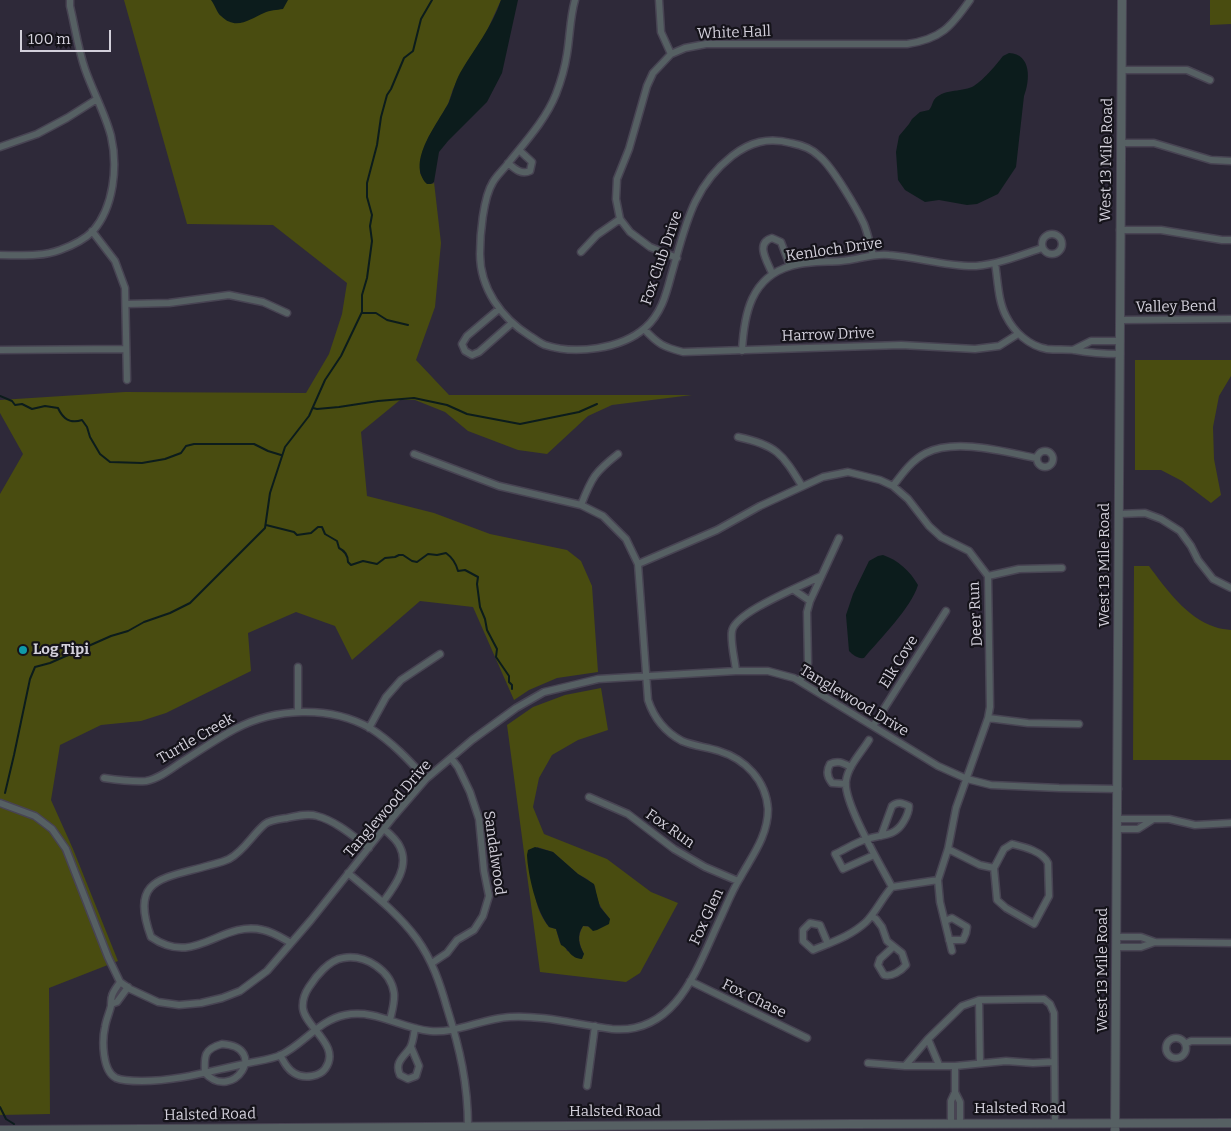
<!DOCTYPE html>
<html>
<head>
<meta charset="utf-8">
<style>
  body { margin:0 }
  #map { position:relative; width:1231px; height:1131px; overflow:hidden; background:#2e2939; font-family:Bitter,serif }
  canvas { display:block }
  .scale { position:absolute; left:20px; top:30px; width:91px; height:22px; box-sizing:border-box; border:2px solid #d3d0db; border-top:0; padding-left:6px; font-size:15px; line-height:18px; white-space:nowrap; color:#d3d0db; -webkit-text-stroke:4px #15131a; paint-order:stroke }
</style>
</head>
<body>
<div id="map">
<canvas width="1231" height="1131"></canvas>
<div class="scale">100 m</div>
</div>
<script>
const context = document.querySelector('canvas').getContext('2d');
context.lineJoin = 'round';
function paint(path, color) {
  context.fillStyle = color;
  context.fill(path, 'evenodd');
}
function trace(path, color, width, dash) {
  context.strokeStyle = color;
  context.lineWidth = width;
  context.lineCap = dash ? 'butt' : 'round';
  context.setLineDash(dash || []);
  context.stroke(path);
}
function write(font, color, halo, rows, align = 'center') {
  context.font = font + ' Bitter,serif';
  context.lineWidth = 4.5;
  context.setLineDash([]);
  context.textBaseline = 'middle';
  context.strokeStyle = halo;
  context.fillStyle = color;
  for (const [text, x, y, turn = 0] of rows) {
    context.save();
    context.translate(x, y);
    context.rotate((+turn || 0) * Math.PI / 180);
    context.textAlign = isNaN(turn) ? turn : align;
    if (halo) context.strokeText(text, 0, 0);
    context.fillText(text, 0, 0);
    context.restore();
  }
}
paint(new Path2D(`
  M 124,0 L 501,0 L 485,35 L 467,62 L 453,89 L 448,104 L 428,138 L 420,161 L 420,173 L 425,181 L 433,184 L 434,182 L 441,243 L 435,307 L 416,360 L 449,395 L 692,395 L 612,405 L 588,416 L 547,454 L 518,450 L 468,431 L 445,412 L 415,400 L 400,400 L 361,432 L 367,496 L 434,513 L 490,534 L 567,550 L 581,561 L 592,586 L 598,672 L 557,678 L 529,690 L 514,700 L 473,607 L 420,601 L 352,660 L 335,626 L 296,612 L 248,633 L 251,671 L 166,713 L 141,721 L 101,725 L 60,745 L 51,800 L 73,849 L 118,961 L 49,988 L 50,1114 L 0,1115 L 0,494 L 23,454 L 0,413 L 0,400 L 125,392 L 306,393 L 329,354 L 342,314 L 347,283 L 273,225 L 187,224 Z
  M 1210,0 L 1231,0 L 1231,24 L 1210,25 Z
  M 1135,360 L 1231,360 L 1231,376 L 1219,396 L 1213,427 L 1214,459 L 1221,495 L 1211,503 L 1182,481 L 1161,470 L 1135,470 Z
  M 1134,566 L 1149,566 C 1166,589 1187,618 1215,627 C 1220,629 1226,629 1231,630 L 1231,760 L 1133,760 Z
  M 601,688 L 608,730 L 578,740 L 552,755 L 539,778 L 533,807 L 544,834 L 607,859 L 651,892 L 678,903 L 640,973 L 626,982 L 540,972 L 507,725 L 533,707 L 565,695 ZM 537,847 L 553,852 L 578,874 L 587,879 L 595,886 C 596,902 601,908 610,919 L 590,927 L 583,926 C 577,936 579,944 584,954 L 567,951 L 565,946 L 560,943 L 556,929 L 549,927 C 529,902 534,875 537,847 Z`), '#494c10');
paint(new Path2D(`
  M 211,0 L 288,0 L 283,9 C 277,10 270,10 264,13 C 250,19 236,31 221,16 C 217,13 215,5 211,0 Z
  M 501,0 L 518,0 L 502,73 L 487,102 L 448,141 L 439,152 L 434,182 L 431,184 L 427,184 C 405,162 439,122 449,102 C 453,92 455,82 460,73 C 474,49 492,27 501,0 Z
  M 1009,53 C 1032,54 1030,81 1024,96 L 1016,167 L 998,194 L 977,204 L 967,205 L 939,200 L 925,202 L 905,190 L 898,180 L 896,152 L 899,136 L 909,124 L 912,119 L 920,112 L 929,110 C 932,107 932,103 934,100 C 942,89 961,92 972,87 C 982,82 996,65 1003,56 Z
  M 883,555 C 898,560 910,571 918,585 C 911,608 880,639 864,658 C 858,659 853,655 849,651 L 846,615 L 853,594 L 869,561 L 878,556 Z
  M 535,847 L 553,852 L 578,874 L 594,884 L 600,907 L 610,919 L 609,924 L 597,930 L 593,931 L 588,926 L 583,926 C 576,936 579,945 584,954 L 582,959 C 569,958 570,949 561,945 L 556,929 L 549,927 C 536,910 528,875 527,855 L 528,850 Z`), '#0c1c1c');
trace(new Path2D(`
  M 362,313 L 376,313 L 387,320 L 408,325
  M 0,396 L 12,401 L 15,405 L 22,404 L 32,409 L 45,406 L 58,408 C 63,419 70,424 82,420 L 87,427 L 90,437 L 100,454 L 110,462 L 142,463 L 165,459 L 181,453 L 186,446 L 194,444 L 254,444 L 268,451 L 281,455
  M 313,408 L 317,409 L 339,407 L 378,401 L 414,398 L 447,405 L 467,414 L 520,424 L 579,412 L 597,404
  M 266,525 L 294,532 L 297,535 L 311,533 L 318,527 L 322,527 L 325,534 L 337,541 L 339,548 C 345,551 348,555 348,562 L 351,565 L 363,561 L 377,564 L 385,558 L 395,557 L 399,555 L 403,555 L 412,561 L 417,562 L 428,554 L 437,555 L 446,553 C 453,558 456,563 458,571 L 465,570 L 478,577 L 477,584 L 480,607 L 485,619 L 487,630 L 497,649 L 496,657 L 509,676 L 509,682 L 512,685 L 512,689
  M 5,793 L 14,755 L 30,679 L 35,667 L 50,663 L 111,636 L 128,631 L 144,622 L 170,613 L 190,603 L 265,528 L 270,493 L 285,447 L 309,416 L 325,380 L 341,356 L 362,312 L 362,295 L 367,278 L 372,241 L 370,226 L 372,215 L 367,197 L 367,183 L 377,145 L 381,117 L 387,95 L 391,89 L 404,58 L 413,51 L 421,19 L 432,0
  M 0,1107 L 6,1119 L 14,1124 L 14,1129`), '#0c1c1c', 2);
const minor = new Path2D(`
  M 575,0 C 570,17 570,36 567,54 C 565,67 561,81 556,94 C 546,119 527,140 510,161 C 505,168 497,175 493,182 C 483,198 480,235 480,254 C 480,288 501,318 530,336 C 535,339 540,343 545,345 C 575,355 621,349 645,328 C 661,314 666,295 671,276 C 685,229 691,188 732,156 C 750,142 768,137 791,143 C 802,145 811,148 819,156 C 832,166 857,209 864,224 C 868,234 870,245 873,255
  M 659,0 L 661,32 L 671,54
  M 1122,70 L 1187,70 L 1210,80
  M 1122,143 L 1154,143 L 1211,160 L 1231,161
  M 0,147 L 37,134 L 67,118 L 97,99
  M 508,163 C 515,169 521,175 530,171 L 532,162 L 519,150
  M 1120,230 L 1161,230 L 1222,240 L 1231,240
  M 92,231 L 115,261 L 125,288 L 127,380
  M1042 244a10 10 0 1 1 20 0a10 10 0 1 1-20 0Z
  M 581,252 L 597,235 L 620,219
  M 0,255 C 19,255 42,257 60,250 C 71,246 85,239 93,231 C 114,207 118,166 111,136 C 105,113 93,92 85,69 C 78,49 75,27 70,6 L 70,0
  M 677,258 L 650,247 L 630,232 L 620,219 L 616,199 L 617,179 L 629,149 L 647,86 L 653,73 L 671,54 L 685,48 L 706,44 L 907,44 C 941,39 951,27 970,0
  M 995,263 C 998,281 998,301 1006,316 C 1014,332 1029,346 1047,349 C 1056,350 1065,349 1074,350 C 1090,353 1105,354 1120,354
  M 772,273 C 767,261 755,243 772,238 L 781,242 L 790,266
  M 126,304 L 169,303 L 229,295 L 263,302 L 287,313
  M 499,309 L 467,336 L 462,344 L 465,351 L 472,355 L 479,352 L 512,323
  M 1121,320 L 1231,319
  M 644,329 C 658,344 663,347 683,352 L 901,345 L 975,349 L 999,346 L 1018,334
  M 0,350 L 126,349
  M 1073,350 L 1091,341 L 1120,341
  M 742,351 C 744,314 751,277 791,266 C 806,261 825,262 841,261 C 857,260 873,253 889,255 C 918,257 947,267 976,266 C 999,264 1021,255 1042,248
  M 738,437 C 776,445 782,453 802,486
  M1037 459a8 8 0 1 1 16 0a8 8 0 1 1-16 0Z
  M 893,486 C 902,474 912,460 926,453 C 956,438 1005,452 1036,458
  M 581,505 C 592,477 595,472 618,454
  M 1119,514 L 1145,513 L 1161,519 L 1180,531 L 1191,546 L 1198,560 L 1213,579 L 1231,588
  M 638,564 L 717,530 L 760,506 L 823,477 L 848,472 L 880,480 L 893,486 L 908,499 L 929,526 L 941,537 L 969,551 L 988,576 L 990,707 L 988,718 L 956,808 L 948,849 L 938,880 L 940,902 L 952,951
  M 988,576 L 1019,569 L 1062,568
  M 794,590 L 810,601
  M 298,667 L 298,711
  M 736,671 C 735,660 730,641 732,631 C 735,612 802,586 821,576
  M 800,681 L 808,663 L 807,612 L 810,601 L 839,538
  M 988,718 L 1028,723 L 1079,724
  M 873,726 L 946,611
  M 369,728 L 386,697 L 401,680 L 440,654
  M 869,740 C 861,753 848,766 846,781 C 843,802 881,866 892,887
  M 104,778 C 118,780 132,782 146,781 C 158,779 170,770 180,763 C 198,752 216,739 235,729 C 275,708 329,705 370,728 C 392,742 409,760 426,779
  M 846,784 L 832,783 C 827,777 826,771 830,764 C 838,760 843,763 851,767
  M 589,797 L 628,814 L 674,849 L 705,867 L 738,881
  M 0,803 L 35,816 L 52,829 L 66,849 L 108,957 L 120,982 L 130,989 L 158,1002 L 179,1005 L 201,1003 L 222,998 L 240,991 L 267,971 L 311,920 L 394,816 L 426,779 L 472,740 L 516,708 L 544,692 L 598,679 L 736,671 L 768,671 L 794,678 L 938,766 L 967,779 L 991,785 L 1059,788 L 1118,789
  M 1118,819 L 1169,819 L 1195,825 L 1231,823
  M 1118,829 L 1138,829 L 1152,820
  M 948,849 L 980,865 L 994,868 L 997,900 L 1006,908 L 1034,924 L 1049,896 L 1048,863 C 1042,851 1024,847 1012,844 L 1004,849 L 994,868
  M 874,855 L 843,869 L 835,854 C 846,849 856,842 867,839 C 883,834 895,837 904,821 C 907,816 909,812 909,806 C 902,803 898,801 892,806 L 881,836
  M 348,873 C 373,894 398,913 417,939 C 432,960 440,983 447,1008 C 460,1049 468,1084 468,1127
  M 383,902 C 394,887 410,867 400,847 C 397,840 390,834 384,829
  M 871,916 L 876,919 L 882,927 L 887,941 L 902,953 L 906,965 C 901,971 892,977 884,975 L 878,965 L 880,959 L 893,947
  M 945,921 L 952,918 L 967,927 L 966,933 L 963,940 L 949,940
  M 1117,937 L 1141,937 L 1155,942 L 1231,943
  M 291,943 C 282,938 273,932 263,930 C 220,920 196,968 151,937 C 130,879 160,879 207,866 C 214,864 223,862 229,859 C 244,851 252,835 265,824 C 270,820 280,819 287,818 C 296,816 308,813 317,816 C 336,821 353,836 369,848
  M 828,944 L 820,925 L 810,923 L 803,930 L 803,941 L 813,950 C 832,942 851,936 866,922 C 876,912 882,898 892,887 L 938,880
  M 1117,947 L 1141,947 L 1155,942
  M 432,963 L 447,953 L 457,940 L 474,930 L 483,916 L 489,896 L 484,871 L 479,819 L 470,792 L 458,767 L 451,758
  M 690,981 L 807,1038
  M 120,982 C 118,986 113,991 112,996 C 111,999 111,1003 111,1006 C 109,1014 106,1020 105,1027 C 102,1040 102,1071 116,1078 C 123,1081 134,1081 142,1081 C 178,1081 210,1071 244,1064 C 256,1061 270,1060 281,1055 C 304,1044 319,1020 345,1015 C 376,1009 400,1028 430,1031 C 455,1034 484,1018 510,1017 C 544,1015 578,1025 612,1029 C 678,1035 698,965 721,917 C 727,904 732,891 740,878 C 752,856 768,836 768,809 C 766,780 745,759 719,751 C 706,747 694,746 682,741 C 665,732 654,718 648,700 L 638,564 L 626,539 L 603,516 L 581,505 L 499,486 L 414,454
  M 979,1000 L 980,1062
  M 111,1004 L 117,1002 L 128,987
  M1166 1048a10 10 0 1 1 20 0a10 10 0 1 1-20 0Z
  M 928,1039 L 939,1065
  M 222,1044 C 270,1047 233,1103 205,1073 C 204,1056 204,1049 222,1044 Z
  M 1185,1044 L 1191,1041 L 1231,1041
  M 411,1047 L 419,1066 L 416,1076 L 408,1079 L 400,1075 C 394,1062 404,1057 410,1048 C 413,1043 414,1034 415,1028
  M 280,1055 C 284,1062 287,1069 294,1073 C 300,1077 306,1077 312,1076 C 318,1075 322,1073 325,1069 C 342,1046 306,1028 303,1009 C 302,1001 305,993 309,987 C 316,976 329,960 343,958 C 366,954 391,971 394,993 C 395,1002 392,1011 390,1020
  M 1053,1062 L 1033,1063 L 1006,1061 L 955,1066 L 905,1066 L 928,1039 L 962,1006 L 979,1000 L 1044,999 L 1050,1004 L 1054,1013 L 1055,1123
  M 868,1063 L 905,1066
  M 955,1066 L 955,1092
  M 587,1086 L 595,1026
  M 951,1123 L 951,1101 L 955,1092 L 960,1102 L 960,1123`);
const tertiary = new Path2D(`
  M 0,1130 L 850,1124 L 1231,1123
  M 1115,1131 L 1122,0`);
trace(minor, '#484453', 9);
trace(tertiary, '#484453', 10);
trace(minor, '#566063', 6);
trace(tertiary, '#566063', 8);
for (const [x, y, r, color] of [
  [23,650,5,"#0f9aa8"]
]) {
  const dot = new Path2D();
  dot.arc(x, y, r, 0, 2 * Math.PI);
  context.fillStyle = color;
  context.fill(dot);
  trace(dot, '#15131a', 2);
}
write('15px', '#d3d0db', '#15131a', [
  ["White Hall",734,33,-2],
  ["West 13 Mile Road",1107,160,-89],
  ["Kenloch Drive",834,250,-8],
  ["Fox Club Drive",662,258,-71],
  ["Valley Bend",1176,307,-1],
  ["Harrow Drive",828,335,-2],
  ["West 13 Mile Road",1105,565,-90],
  ["Deer Run",976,614,-93],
  ["Elk Cove",899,662,-58],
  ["Tanglewood Drive",854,701,31],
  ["Turtle Creek",196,739,-30],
  ["Tanglewood Drive",388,809,-49],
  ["Fox Run",670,829,35],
  ["Sandalwood",494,853,82],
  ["Fox Glen",707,917,-65],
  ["West 13 Mile Road",1103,970,-90],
  ["Fox Chase",754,999,26],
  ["Halsted Road",1020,1109],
  ["Halsted Road",615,1112],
  ["Halsted Road",210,1115,-1]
]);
write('bold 15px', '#d3d0db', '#15131a', [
  ["Log Tipi",33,650]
], 'left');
</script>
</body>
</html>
